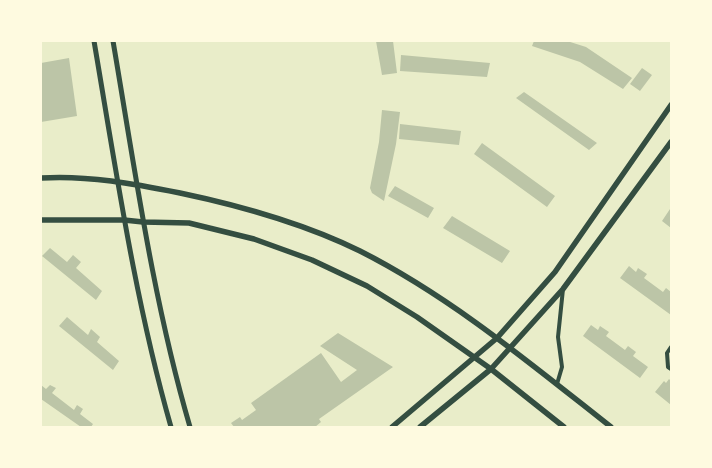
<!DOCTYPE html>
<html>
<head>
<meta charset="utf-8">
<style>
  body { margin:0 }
  #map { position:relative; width:712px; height:468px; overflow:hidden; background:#e9edc9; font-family:Rubik,sans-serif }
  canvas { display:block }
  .frame { position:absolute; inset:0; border:42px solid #fefae0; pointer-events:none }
</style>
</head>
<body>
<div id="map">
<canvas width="712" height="468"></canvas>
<div class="frame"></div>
</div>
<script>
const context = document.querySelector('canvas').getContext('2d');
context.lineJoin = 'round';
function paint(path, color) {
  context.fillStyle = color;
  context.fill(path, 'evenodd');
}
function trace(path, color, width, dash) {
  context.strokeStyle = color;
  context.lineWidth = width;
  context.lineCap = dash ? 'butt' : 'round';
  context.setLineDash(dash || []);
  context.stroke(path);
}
paint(new Path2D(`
  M 376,41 L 393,41 L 397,73 L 382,75 Z
  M 534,41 L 567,41 L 586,47 L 632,78 L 623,89 L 580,62 L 532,46 Z
  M 401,55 L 490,63 L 487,77 L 400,71 Z
  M 69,58 L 77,116 L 41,122 L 41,63 Z
  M 642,68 L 652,75 L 640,91 L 630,84 Z
  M 524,92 L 597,143 L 589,150 L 516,98 Z
  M 382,110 L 400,112 L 396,144 L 384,201 L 372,193 L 370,188 L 379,142 Z
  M 400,124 L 461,131 L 459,145 L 399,139 Z
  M 482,143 L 555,196 L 547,207 L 474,154 Z
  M 395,186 L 434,208 L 428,218 L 388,196 Z
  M 670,209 L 671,210 L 671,228 L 662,221 Z
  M 452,216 L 510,251 L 502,263 L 443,228 Z
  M 50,248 L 67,262 L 73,255 L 81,262 L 76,268 L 102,291 L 96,300 L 42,256 Z
  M 629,266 L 636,272 L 638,268 L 647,274 L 644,278 L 663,292 L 666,288 L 671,292 L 671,315 L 620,278 Z
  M 67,317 L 88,335 L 91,329 L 100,337 L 97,342 L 119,361 L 113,370 L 59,326 Z
  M 591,325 L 598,330 L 600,326 L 609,332 L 606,336 L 625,350 L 628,346 L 636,352 L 633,356 L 648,367 L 640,378 L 583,336 Z
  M 338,333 L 393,367 L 319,419 L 321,422 L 315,427 L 234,427 L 231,423 L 240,417 L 242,420 L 256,410 L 251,403 L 321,353 L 341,382 L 357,370 L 320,346 Z
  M 669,379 L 671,381 L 671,405 L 655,392 L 664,381 L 666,383 Z
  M 41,385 L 46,389 L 50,385 L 56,388 L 52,393 L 74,410 L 77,405 L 83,409 L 80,414 L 93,424 L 91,427 L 81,427 L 41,399 Z`), '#bcc5a7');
trace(new Path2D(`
  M 671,347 L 667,353 L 668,367 L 671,369
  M 557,384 L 562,367 L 558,337 L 563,289`), '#344e41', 4);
trace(new Path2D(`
  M 94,41 C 116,170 135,301 171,427
  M 113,41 C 135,170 153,301 190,427`), '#344e41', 5);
trace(new Path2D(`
  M 41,178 C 88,175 135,184 180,193 C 242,206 303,223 360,251 C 451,297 531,364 611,427
  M 41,220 L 124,220 L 143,222 L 189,223 L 254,239 L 312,260 L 367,286 L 417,317 L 491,369 L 564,427
  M 392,427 L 497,338 L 555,272 L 671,105
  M 420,427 L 491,369 L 563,289 L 671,142`), '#344e41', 5.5);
</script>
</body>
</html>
